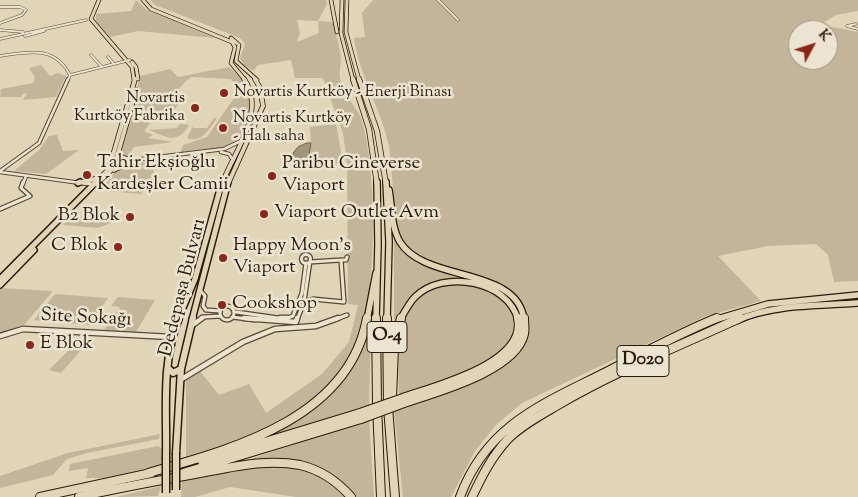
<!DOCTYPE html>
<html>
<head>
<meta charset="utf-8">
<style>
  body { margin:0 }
  #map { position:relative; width:858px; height:497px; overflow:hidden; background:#e1d5b7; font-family:"Sorts Mill Goudy",serif }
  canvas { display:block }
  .north { position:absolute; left:788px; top:20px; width:50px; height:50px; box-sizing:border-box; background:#ece4d0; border:1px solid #9f9380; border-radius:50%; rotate:50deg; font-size:14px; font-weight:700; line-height:20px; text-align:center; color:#2b1a08 }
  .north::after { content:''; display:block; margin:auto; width:18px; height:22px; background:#8f2418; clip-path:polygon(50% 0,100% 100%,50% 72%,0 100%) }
</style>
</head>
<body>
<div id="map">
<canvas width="858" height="497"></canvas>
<div class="north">K</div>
</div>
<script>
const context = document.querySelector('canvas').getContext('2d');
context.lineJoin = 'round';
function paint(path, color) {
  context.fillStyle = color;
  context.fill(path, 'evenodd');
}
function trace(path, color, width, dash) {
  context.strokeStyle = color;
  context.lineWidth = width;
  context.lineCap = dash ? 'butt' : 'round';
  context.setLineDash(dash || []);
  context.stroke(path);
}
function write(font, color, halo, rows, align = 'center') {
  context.font = font + ' "Sorts Mill Goudy",serif';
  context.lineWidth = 5;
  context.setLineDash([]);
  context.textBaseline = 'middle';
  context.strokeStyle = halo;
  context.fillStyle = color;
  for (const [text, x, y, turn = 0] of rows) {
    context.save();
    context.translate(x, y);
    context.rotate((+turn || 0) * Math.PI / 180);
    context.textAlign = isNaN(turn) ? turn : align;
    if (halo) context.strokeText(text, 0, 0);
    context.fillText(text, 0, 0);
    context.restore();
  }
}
paint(new Path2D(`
  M 136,0 L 147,10 L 215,38 L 138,31 L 110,37 L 96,21 L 96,14 L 131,11 Z
  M 150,0 L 326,0 L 327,4 L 318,21 L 333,22 C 336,34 340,47 341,59 C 341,65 339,72 340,78 C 342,97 359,107 363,124 C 377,180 377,288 359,342 C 355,353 338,377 330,385 C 291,425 236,440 186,457 L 186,378 L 199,370 L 219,395 L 249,384 L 266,413 L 322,374 L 349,342 L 358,305 L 348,304 L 347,163 L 343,133 L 323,78 L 295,78 L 291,60 L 258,65 L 253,71 L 244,65 L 240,58 L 245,44 L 240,38 L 155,5 ZM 297,20 L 318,21 L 319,33 L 297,42 L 300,33 Z
  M 373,0 L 858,0 L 858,11 L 836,15 L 824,22 L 827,26 L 858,32 L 858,281 L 834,282 L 828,255 L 816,244 L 768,246 L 718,256 L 761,301 L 706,316 L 522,403 L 497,424 L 475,451 L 451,497 L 403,497 L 394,412 C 425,399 490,377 514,356 C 525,345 532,326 524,311 C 518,300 512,290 500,283 C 467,267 425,272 402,240 C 394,229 392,164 389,146 C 381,109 359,75 354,38 L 365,37 L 362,13 ZM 798,30 L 828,30 L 828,60 L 798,60 Z
  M 41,65 L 50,76 L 58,73 L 66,76 L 56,97 L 23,100 L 27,93 L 23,94 L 21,97 L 0,97 L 1,89 L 33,83 L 35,78 L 29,68 Z
  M 229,67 C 257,90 256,114 235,143 L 224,148 L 180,153 L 183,145 L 207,137 L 239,91 L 231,79 L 192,77 L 187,80 L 176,92 L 180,103 L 164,121 L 153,120 L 144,131 L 153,135 L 148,138 L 173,142 L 134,147 L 127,158 L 120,154 L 140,76 L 170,69 L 178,77 Z
  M 214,118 L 217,118 C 210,128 202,144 187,138 L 194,124 L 193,128 L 207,128 Z
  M 180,124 L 189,125 C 178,144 168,138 149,130 L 177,128 Z
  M 336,124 L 343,163 L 307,168 L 294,160 L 293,153 L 298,147 L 311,142 L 310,127 Z
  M 57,135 L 63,151 L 79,150 L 46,174 L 14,171 L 39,150 L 49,136 Z
  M 165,159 L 169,165 L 153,170 L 156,176 L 141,194 L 96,190 C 114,172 121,164 148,161 L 150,164 Z
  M 71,216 L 120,219 L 98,228 L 63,225 Z
  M 394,232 L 398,243 L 409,255 L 477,281 L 459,279 L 419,291 L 394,333 Z
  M 461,283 C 481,286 501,291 512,311 C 538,356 427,386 399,395 C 398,344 394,285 461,283 Z
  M 0,288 L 53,291 L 24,325 L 0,333 Z
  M 55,294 L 108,298 L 89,325 L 34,320 Z
  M 118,297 L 155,300 L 136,332 L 104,330 L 120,307 L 111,306 Z
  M 371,323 L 369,406 L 236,449 L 263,438 L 340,380 L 358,356 Z
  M 71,348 L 81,350 L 61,373 L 49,370 Z
  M 369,419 L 374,497 L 356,497 C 327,459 286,465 242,462 Z
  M 160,434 L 159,439 L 87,453 L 67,459 L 53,475 L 0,488 L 0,476 L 68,453 Z
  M 158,446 L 163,449 L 162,465 L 103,478 L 86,478 L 88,468 L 69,471 L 70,464 Z
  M 266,466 C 301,467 320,471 344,497 L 296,497 L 230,487 L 195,497 L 181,497 L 182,480 Z
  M 161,486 L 158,496 L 116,497 Z`), '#c2b599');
const water = new Path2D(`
  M 307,143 L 311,143 L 307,168 L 294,160 L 293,153 L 298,147 Z`);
paint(water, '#a3957c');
trace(water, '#73644e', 1);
const streetFar3 = new Path2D(`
  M 438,0 L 458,20
  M 0,7 L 20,7 L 26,10 L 22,15 L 0,23
  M 856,24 L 847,26 L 858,29
  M 0,30 L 23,32
  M 25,36 L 44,31
  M 0,39 L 86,20
  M 91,55 L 102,67
  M 0,56 C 29,52 54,45 70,75 L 68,80
  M 108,57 L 114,64
  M 70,75 L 130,60`);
const streetFar2 = new Path2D(`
  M 221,152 L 229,154 L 233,160
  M 133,160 L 224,149 L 241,141
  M 0,171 L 39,143 L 68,79
  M 0,172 L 88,184
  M 23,184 L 26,176`);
const streetFar1 = new Path2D(`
  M 79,182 L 98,185
  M 0,209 L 30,196 L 21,188 L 23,182
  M301.5 259a4.5 4.5 0 1 1 9 0a4.5 4.5 0 1 1-9 0Z
  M 310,262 L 341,260
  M 200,290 L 205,296 L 203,306 L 206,310 L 220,311
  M 304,302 L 313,299 L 344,302 L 341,260 L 346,260 L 347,257
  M220 313a7 7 0 1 1 14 0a7 7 0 1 1-14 0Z
  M 236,312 L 285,319 L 293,316 L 302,293 L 306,263
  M 232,317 L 256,320
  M 200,320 L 204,317 L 220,316
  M 297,320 L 304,302 L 310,261
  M 334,320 L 347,315`);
const street = new Path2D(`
  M 244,318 L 296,322 L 297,318
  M 280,318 L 287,318
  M 194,324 L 202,318
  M 0,336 L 23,329 L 171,337
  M 180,380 L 243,342 L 275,329 L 316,326 L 338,318`);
const primaryFar3 = new Path2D(`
  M 99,0 L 91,19 L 132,67 L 134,80
  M 143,0 L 151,9 L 232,42 L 235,47 L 231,63 L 245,80
  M 231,38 L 239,45 L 236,61 L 257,80
  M 132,62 L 136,67 L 138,79`);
const primaryFar2 = new Path2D(`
  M 118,153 L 123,158 L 133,160
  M 114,170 L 131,162
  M 108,174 L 115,164 L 136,90
  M 78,183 L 99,178
  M 94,184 L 109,169 L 135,79
  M 222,184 C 234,151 267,112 244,79
  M 228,184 L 263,106 L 260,88 L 255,79`);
const primaryFar1 = new Path2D(`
  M 78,183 L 80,182
  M 0,279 L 96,182
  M 0,285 L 34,250
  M 178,320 L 195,279 L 222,182
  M 192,320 L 228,182`);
const primary = new Path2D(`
  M 168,368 L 173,373 L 181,369
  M 176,453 L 181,369 L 193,318
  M 166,457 C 167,412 161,361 179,318`);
const highwayFar3 = new Path2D(`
  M 331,0 L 337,32
  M 342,0 L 341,33 L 353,80
  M 347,0 L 346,32 L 359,80`);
const highwayFar2 = new Path2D(`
  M 353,79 L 369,129 L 377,184
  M 359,79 L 377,131 L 386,184`);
const highwayFar1 = new Path2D(`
  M 386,182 L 389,242 L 387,320
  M 389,190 C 392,207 391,227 400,242 C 425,283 518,266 524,320
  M 367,320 L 376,273
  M 376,320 L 378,244 L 377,182
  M 400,320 C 404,313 409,303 415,297 C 443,269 508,280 518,320
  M 714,320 L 768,304 L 858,295
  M 738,320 C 773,304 820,306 858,303`);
const highway = new Path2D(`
  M 376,318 L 377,406 L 381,497
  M 387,318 L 388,407 L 395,497
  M 392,398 L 394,347 L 401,318
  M 403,398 C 434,387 529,364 518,318
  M 404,403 C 436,392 516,371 524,334 C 525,329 524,323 524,318
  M 202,461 L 360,413
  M 148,473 C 232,449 349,419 367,318
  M 183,473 L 361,419
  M 40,497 L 151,473
  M 79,497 C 117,488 156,481 195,474 C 229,468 265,458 300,465 C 321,470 337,481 351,497
  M 460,497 C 487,423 546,403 610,370 C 645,352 680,333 717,318
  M 472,497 C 482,476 492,456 508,439 C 522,425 541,415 558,405 C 616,371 679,346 740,318`);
trace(streetFar3, '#584934', 3);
trace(streetFar2, '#584934', 4.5);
trace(streetFar1, '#584934', 5.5);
trace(street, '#584934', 7);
trace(primaryFar3, '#2b1a08', 4.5);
trace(primaryFar2, '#2b1a08', 5.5);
trace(primaryFar1, '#2b1a08', 8);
trace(primary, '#2b1a08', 9);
trace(highwayFar3, '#2b1a08', 4.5);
trace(highwayFar2, '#2b1a08', 6);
trace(highwayFar1, '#2b1a08', 8);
trace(highway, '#2b1a08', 10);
trace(streetFar3, '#ece4d0', 2);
trace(streetFar2, '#ece4d0', 2.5);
trace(streetFar1, '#ece4d0', 3);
trace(street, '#ece4d0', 4.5);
trace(primaryFar3, '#e1d5b7', 3);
trace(primaryFar2, '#e1d5b7', 4);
trace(primaryFar1, '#e1d5b7', 5);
trace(primary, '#e1d5b7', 6);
trace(highwayFar3, '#e1d5b7', 3);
trace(highwayFar2, '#e1d5b7', 4.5);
trace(highwayFar1, '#e1d5b7', 5.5);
trace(highway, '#e1d5b7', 8);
const primaryBridge = new Path2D(`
  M 176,453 L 176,490
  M 166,457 L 166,493`);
const highwayBridge = new Path2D(`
  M 360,413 L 403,398
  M 361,419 L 404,403`);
trace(primaryBridge, '#2b1a08', 9, []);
trace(highwayBridge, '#2b1a08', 10, []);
trace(primaryBridge, '#e1d5b7', 6);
trace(highwayBridge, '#e1d5b7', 8);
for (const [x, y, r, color] of [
  [224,93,5,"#8f2418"],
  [195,108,5,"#8f2418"],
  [223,128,5,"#8f2418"],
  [87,175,5,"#8f2418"],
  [272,176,5,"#8f2418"],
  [264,214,5,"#8f2418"],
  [130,217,5,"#8f2418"],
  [118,247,5,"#8f2418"],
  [223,258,5,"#8f2418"],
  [222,305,5,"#8f2418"],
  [30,345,5,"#8f2418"]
]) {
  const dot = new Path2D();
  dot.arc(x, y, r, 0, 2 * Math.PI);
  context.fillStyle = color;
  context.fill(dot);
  trace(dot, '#ece4d0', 2);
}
write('16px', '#2b1a08', '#ece4d0', [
  ["Novartis Kurtköy - Enerji Binası",234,93],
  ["Novartis",185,99,"right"],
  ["Kurtköy Fabrika",185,117,"right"],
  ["Novartis Kurtköy",233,119],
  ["- Halı saha",233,137]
], 'left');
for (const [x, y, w] of [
  [387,337,40],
  [643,361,52]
]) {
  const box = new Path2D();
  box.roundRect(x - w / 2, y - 15.5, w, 31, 4);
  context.fillStyle = '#ece4d0';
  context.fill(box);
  trace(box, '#2b1a08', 1);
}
write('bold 18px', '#2b1a08', null, [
  ["O-4",387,337],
  ["D020",643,361]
]);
write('19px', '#2b1a08', '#ece4d0', [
  ["Tahir Ekşioğlu",97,164],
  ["Kardeşler Camii",97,186],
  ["Paribu Cineverse",282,165],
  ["Viaport",282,187],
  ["Viaport Outlet Avm",274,214],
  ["B2 Blok",120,217,"right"],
  ["C Blok",108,247,"right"],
  ["Happy Moon's",233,247],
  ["Viaport",233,269],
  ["Cookshop",232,305],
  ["E Blok",40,345]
], 'left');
write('19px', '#2b1a08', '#ece4d0', [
  ["Dedepaşa Bulvarı",184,288,-76],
  ["Site Sokağı",86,319,3]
]);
</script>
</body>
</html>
